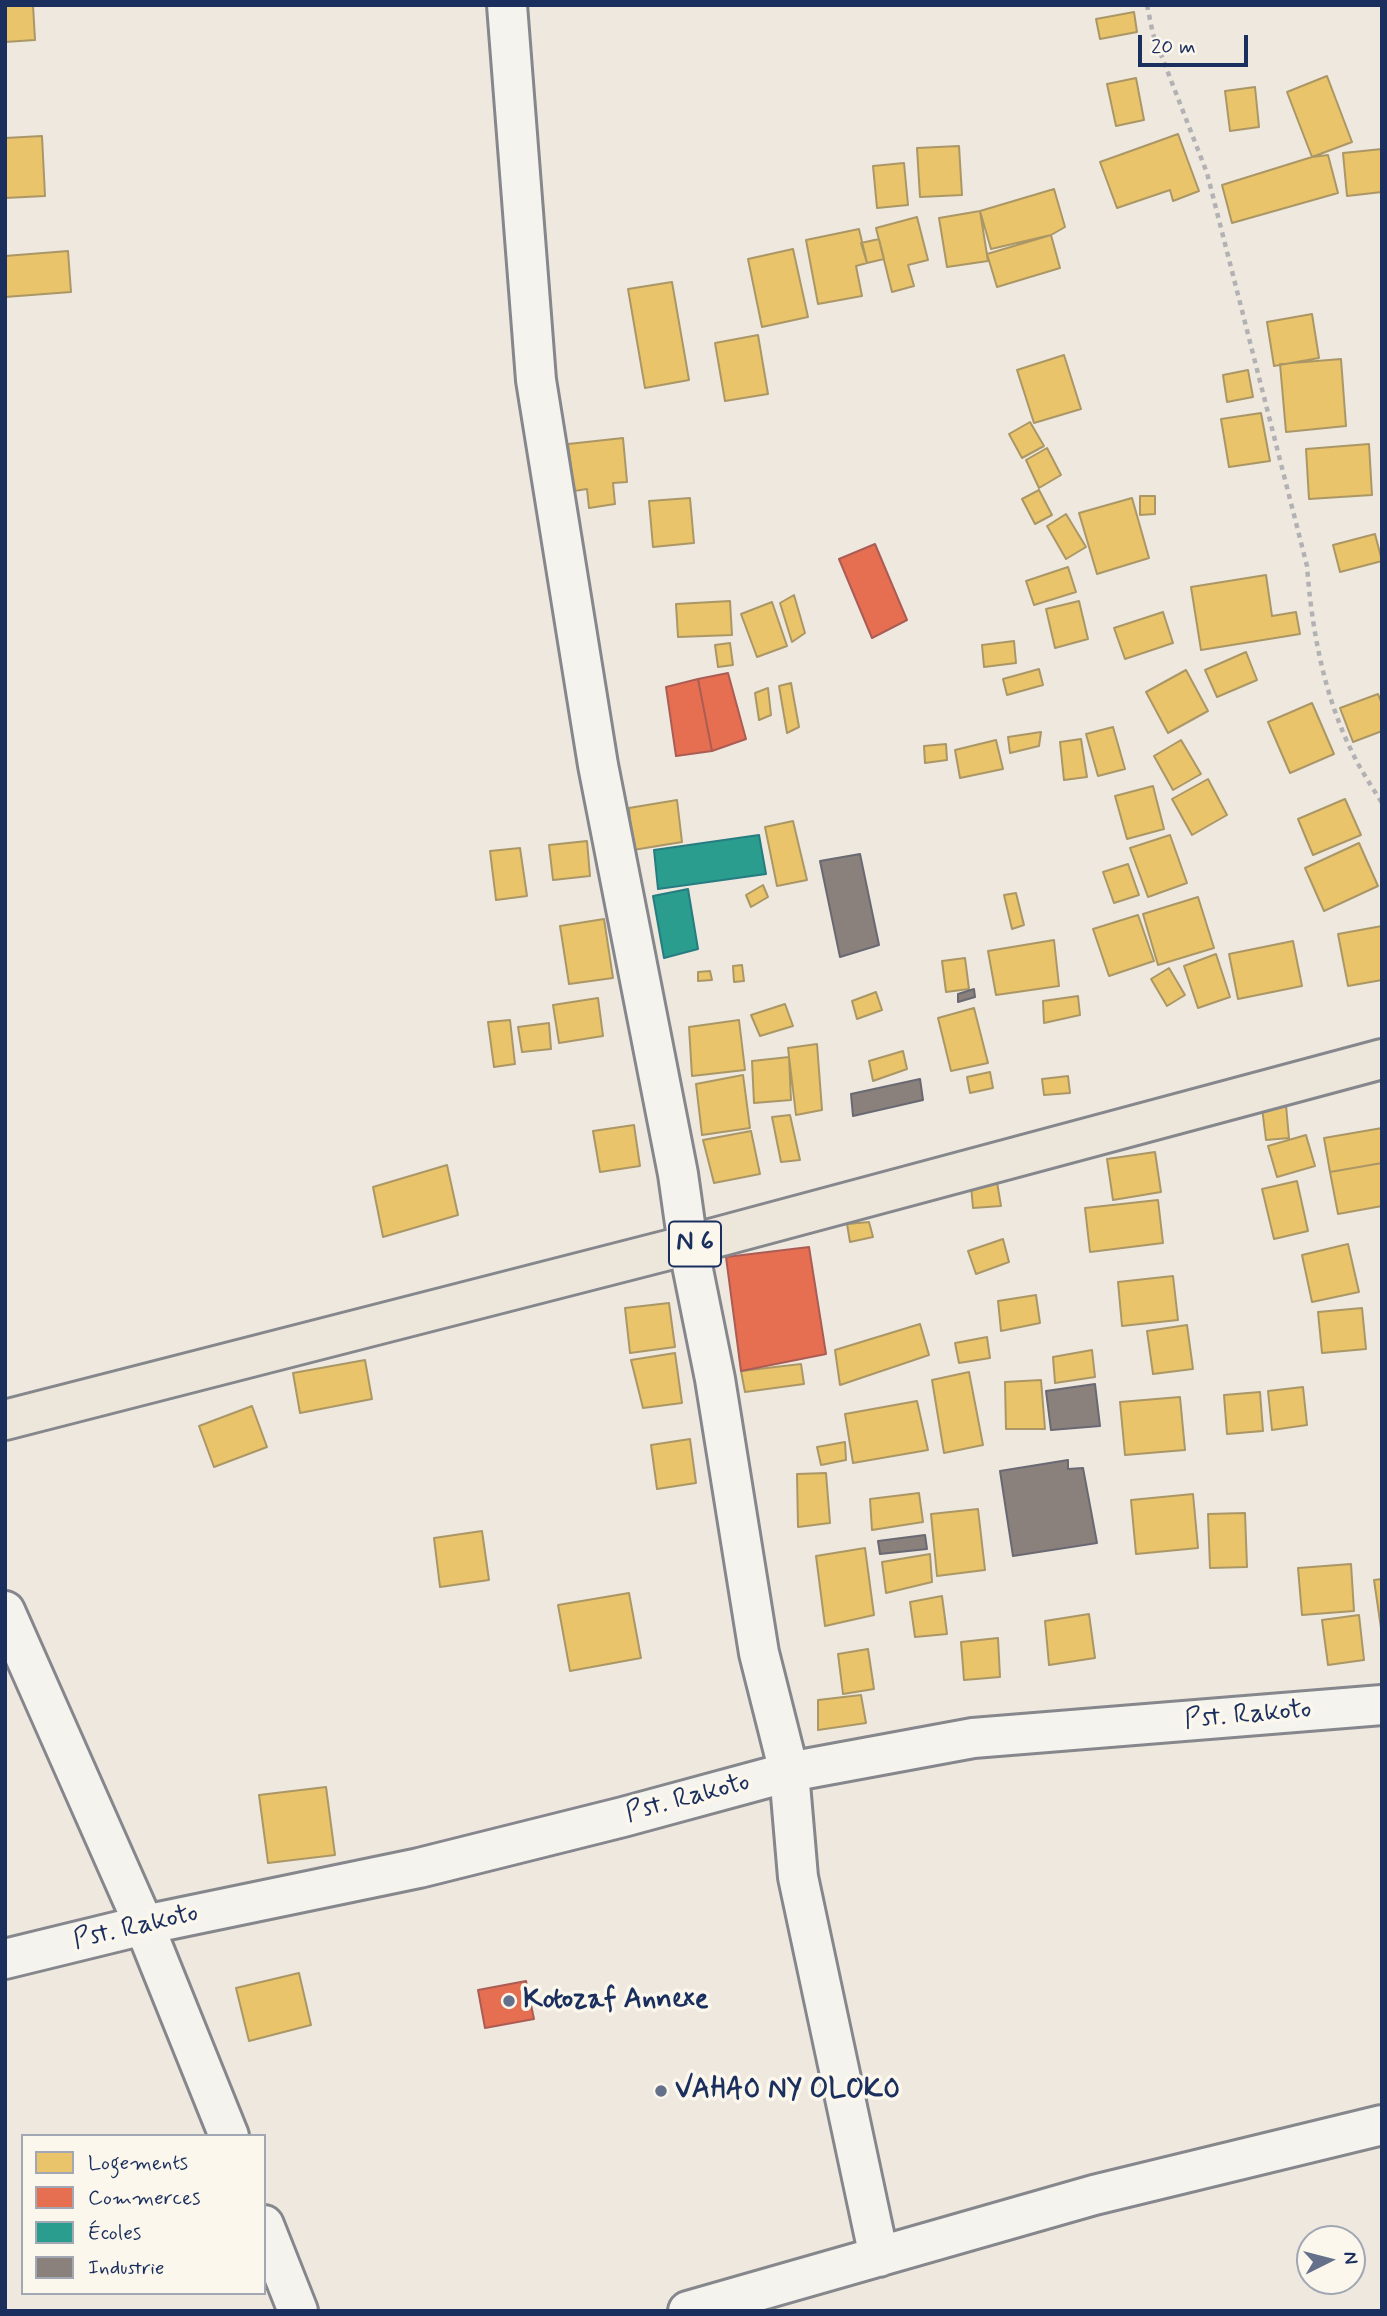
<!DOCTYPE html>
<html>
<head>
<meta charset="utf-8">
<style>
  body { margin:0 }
  #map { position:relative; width:1387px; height:2316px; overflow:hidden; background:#eee8de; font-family:Mynerve,sans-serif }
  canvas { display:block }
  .frame { position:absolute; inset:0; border:7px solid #1b2f5e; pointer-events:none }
  .legend { position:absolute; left:21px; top:2134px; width:245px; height:161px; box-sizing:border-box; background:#fbf7ec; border:2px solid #a1a7b3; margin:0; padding:9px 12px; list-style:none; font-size:21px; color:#1b2f5e }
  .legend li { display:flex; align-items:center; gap:14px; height:35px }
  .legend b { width:35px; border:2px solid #a1a7b3 }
  .north { position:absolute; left:1296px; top:2225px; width:70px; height:70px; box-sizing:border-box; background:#fbf7ec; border:2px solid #a1a7b3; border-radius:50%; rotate:84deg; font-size:19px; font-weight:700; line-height:28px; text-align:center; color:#1b2f5e }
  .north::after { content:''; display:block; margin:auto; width:24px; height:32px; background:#65708b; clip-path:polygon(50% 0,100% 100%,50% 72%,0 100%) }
  .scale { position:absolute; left:1138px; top:35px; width:110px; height:32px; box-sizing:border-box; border:4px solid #1b2f5e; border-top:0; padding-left:9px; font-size:21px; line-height:24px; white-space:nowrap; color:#1b2f5e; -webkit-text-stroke:5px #fbf7ec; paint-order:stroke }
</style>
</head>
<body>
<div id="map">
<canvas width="1387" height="2316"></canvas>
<div class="frame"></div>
<ul class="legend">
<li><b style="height:19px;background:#e9c46a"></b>Logements</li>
<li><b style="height:19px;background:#e76f51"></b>Commerces</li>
<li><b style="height:19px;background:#2a9d8f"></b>Écoles</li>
<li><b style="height:19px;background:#8a817c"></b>Industrie</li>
</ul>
<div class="north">N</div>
<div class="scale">20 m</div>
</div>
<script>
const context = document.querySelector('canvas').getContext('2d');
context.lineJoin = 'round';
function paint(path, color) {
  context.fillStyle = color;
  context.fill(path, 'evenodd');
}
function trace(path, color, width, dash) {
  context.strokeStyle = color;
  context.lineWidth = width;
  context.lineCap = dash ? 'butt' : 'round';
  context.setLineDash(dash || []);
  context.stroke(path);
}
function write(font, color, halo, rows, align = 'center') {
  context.font = font + ' Mynerve,sans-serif';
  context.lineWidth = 7;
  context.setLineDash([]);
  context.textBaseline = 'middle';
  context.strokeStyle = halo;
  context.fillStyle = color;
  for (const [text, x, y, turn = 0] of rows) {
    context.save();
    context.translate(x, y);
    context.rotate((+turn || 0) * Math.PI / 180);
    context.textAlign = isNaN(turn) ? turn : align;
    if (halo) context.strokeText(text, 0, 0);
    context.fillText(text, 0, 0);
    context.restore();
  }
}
const homes = new Path2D(`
  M 5,5 L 33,5 L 35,40 L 5,42 Z
  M 1134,12 L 1137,32 L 1100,39 L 1096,19 Z
  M 1327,76 L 1352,142 L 1312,157 L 1287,92 Z
  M 1136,78 L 1144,120 L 1116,126 L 1107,84 Z
  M 1255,87 L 1259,127 L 1230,131 L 1225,91 Z
  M 1178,134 L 1199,191 L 1173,201 L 1170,190 L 1117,208 L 1100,162 Z
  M 42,136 L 45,196 L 5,198 L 5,138 Z
  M 959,146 L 962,195 L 920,197 L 917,148 Z
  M 1382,149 L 1382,192 L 1347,196 L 1343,153 Z
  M 1328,155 L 1338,193 L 1232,223 L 1222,185 L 1312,157 Z
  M 904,163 L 908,205 L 877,208 L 873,166 Z
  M 1054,189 L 1065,227 L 1051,235 L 991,249 L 980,211 Z
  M 980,211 L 988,261 L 947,267 L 939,218 Z
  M 917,217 L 928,260 L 908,265 L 914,286 L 892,292 L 876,228 Z
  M 859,229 L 867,263 L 856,266 L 862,296 L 818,304 L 806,240 Z
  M 1051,235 L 1060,268 L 997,287 L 987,254 Z
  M 879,239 L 884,259 L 867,263 L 861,243 Z
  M 793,249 L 808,317 L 762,327 L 748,259 Z
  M 68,251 L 71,292 L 5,297 L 5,256 Z
  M 672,282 L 689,380 L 645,388 L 628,289 Z
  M 1312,314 L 1319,358 L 1274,366 L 1267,322 Z
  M 758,335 L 768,394 L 725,401 L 715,343 Z
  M 1064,355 L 1081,409 L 1034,423 L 1017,370 Z
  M 1341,359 L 1346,426 L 1286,432 L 1280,364 Z
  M 1248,370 L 1253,397 L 1227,402 L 1223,375 Z
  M 1261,413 L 1270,461 L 1229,467 L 1221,419 Z
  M 1030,422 L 1044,446 L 1022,458 L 1009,434 Z
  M 623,438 L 627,482 L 613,483 L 615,504 L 589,508 L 587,489 L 574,491 L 568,444 Z
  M 1369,444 L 1372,495 L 1309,499 L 1306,449 Z
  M 1047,448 L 1061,475 L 1039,488 L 1026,460 Z
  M 1039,490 L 1052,515 L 1035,524 L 1022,499 Z
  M 1140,496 L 1155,496 L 1155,514 L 1140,515 Z
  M 690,498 L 694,543 L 653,547 L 649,501 Z
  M 1132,498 L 1149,558 L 1097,574 L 1079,513 Z
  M 1066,514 L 1086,547 L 1066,559 L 1047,526 Z
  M 1375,534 L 1382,561 L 1340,572 L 1333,545 Z
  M 1068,567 L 1076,592 L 1034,605 L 1026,581 Z
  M 1266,575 L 1272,616 L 1296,612 L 1300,634 L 1201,650 L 1191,587 Z
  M 794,595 L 805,633 L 792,642 L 780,603 Z
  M 730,601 L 732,635 L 678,637 L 676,604 Z
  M 1079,601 L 1088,639 L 1055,648 L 1046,609 Z
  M 772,602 L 787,646 L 757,657 L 741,614 Z
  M 1163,612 L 1173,643 L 1125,659 L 1114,628 Z
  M 1014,641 L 1016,663 L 984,667 L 982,645 Z
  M 730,643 L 733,665 L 718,667 L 715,645 Z
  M 1246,652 L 1257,680 L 1217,697 L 1205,670 Z
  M 1039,669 L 1043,685 L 1007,695 L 1003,679 Z
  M 1186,670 L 1208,711 L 1168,733 L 1146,692 Z
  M 791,683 L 799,727 L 787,733 L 779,686 Z
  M 768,688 L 771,715 L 759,720 L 755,693 Z
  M 1378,694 L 1382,704 L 1382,731 L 1353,742 L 1340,708 Z
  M 1312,703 L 1334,754 L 1290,773 L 1268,722 Z
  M 1113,727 L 1125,769 L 1098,776 L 1086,734 Z
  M 1041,732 L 1039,746 L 1010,753 L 1008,737 Z
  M 1081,739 L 1087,777 L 1064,780 L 1060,742 Z
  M 996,740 L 1003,769 L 960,778 L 955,750 Z
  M 1181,740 L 1201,774 L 1173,790 L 1154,756 Z
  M 946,744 L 947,760 L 925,763 L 924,746 Z
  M 1208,779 L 1227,815 L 1192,835 L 1172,799 Z
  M 1153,786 L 1164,829 L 1127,839 L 1115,796 Z
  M 1345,799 L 1361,835 L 1313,855 L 1298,819 Z
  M 677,800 L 682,842 L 633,850 L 629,808 Z
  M 793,821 L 807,880 L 777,886 L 765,827 Z
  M 1170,835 L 1187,883 L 1148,897 L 1130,848 Z
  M 587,841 L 590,876 L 553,880 L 549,845 Z
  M 1359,843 L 1378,886 L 1324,911 L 1305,868 Z
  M 520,848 L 527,896 L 496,900 L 490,851 Z
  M 1128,864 L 1139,895 L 1114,903 L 1103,872 Z
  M 763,885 L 768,897 L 751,907 L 746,895 Z
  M 1016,893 L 1024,925 L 1012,929 L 1004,895 Z
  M 1198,897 L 1214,948 L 1158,965 L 1143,914 Z
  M 1138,915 L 1154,961 L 1109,976 L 1093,929 Z
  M 604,919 L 613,978 L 569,984 L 560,926 Z
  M 1382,926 L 1382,980 L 1348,986 L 1338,934 Z
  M 1054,940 L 1059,986 L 996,995 L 988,951 Z
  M 1293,941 L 1302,986 L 1238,999 L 1229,954 Z
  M 1216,954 L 1230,997 L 1198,1008 L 1184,966 Z
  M 965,958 L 969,989 L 946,992 L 942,961 Z
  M 742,965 L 744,981 L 734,982 L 733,966 Z
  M 1169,968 L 1185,995 L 1167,1006 L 1151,979 Z
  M 710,971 L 712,980 L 698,981 L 698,972 Z
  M 876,992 L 882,1010 L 857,1019 L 852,1001 Z
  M 1078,996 L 1080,1015 L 1044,1023 L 1043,1001 Z
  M 598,998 L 603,1036 L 559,1043 L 553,1005 Z
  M 785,1004 L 793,1026 L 760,1036 L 751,1015 Z
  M 974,1008 L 988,1063 L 951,1071 L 938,1018 Z
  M 510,1020 L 515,1064 L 494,1067 L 488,1022 Z
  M 739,1020 L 745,1070 L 692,1076 L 689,1027 Z
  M 549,1023 L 551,1049 L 522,1052 L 518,1027 Z
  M 817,1044 L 822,1110 L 796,1115 L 788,1048 Z
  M 903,1051 L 907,1069 L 873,1081 L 869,1061 Z
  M 789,1057 L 791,1100 L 754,1103 L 752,1061 Z
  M 990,1072 L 993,1088 L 970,1093 L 967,1077 Z
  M 743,1075 L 750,1128 L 702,1135 L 696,1084 Z
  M 1068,1076 L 1070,1093 L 1044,1095 L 1042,1079 Z
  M 1286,1105 L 1289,1138 L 1266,1140 L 1262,1108 Z
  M 790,1115 L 800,1160 L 781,1162 L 772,1117 Z
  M 634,1125 L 640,1166 L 600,1172 L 593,1131 Z
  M 1382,1128 L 1382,1163 L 1330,1172 L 1324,1138 Z
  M 751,1131 L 760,1174 L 714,1183 L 703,1140 Z
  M 1306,1135 L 1315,1166 L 1277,1177 L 1268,1146 Z
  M 1155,1152 L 1161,1192 L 1113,1200 L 1107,1159 Z
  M 1382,1163 L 1382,1206 L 1338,1214 L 1330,1172 Z
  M 447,1165 L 458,1215 L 383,1237 L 373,1187 Z
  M 1297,1181 L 1308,1231 L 1274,1239 L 1262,1189 Z
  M 997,1182 L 1001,1206 L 973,1208 L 971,1186 Z
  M 1158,1200 L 1163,1243 L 1090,1252 L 1085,1208 Z
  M 869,1222 L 873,1237 L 850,1242 L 847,1224 Z
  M 1003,1239 L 1009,1262 L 976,1274 L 968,1251 Z
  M 1348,1244 L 1359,1292 L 1312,1302 L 1302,1255 Z
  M 1173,1276 L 1178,1320 L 1122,1326 L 1118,1282 Z
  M 1036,1295 L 1040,1323 L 1001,1331 L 998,1301 Z
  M 669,1303 L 675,1347 L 630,1353 L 625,1308 Z
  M 1362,1308 L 1366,1349 L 1322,1353 L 1318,1312 Z
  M 920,1324 L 929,1355 L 840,1385 L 835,1350 Z
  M 1187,1325 L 1193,1369 L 1153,1374 L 1147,1331 Z
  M 987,1337 L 990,1358 L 959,1363 L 955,1343 Z
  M 1092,1350 L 1095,1377 L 1055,1383 L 1053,1357 Z
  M 675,1353 L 682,1403 L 643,1408 L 631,1360 Z
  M 365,1360 L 372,1399 L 300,1413 L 293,1373 Z
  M 801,1364 L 804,1384 L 745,1392 L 741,1371 Z
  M 969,1372 L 983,1445 L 944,1453 L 932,1380 Z
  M 1041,1380 L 1045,1429 L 1006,1429 L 1005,1382 Z
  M 1303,1387 L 1307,1425 L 1272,1430 L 1268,1391 Z
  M 1260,1392 L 1263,1431 L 1227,1434 L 1224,1395 Z
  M 1180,1397 L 1185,1450 L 1125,1455 L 1120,1402 Z
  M 917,1401 L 928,1450 L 853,1463 L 845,1414 Z
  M 252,1406 L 267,1447 L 214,1467 L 199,1426 Z
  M 690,1439 L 696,1483 L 657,1489 L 651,1445 Z
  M 845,1442 L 846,1460 L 821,1465 L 817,1447 Z
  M 826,1473 L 830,1523 L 798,1527 L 797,1474 Z
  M 919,1493 L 923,1522 L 872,1530 L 870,1499 Z
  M 1193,1494 L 1198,1548 L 1136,1554 L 1131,1500 Z
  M 978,1509 L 985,1570 L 937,1576 L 931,1514 Z
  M 1245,1513 L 1247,1567 L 1210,1568 L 1208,1514 Z
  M 482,1531 L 489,1580 L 440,1587 L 434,1538 Z
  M 865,1548 L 874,1615 L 825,1626 L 816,1556 Z
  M 930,1554 L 932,1582 L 886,1593 L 882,1562 Z
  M 1351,1564 L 1354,1611 L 1302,1615 L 1298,1568 Z
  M 1382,1579 L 1382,1635 L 1374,1580 Z
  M 629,1593 L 641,1658 L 570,1671 L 558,1605 Z
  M 942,1596 L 947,1634 L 915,1637 L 910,1602 Z
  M 1089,1614 L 1095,1658 L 1049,1665 L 1045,1621 Z
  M 1359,1615 L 1364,1660 L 1328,1665 L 1322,1620 Z
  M 998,1638 L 1000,1677 L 964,1680 L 961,1642 Z
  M 868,1649 L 874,1689 L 843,1694 L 838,1654 Z
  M 861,1695 L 866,1723 L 818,1730 L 818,1700 Z
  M 326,1787 L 335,1855 L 268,1863 L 259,1795 Z
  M 299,1973 L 311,2025 L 249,2041 L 236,1988 Z`);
paint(homes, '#e9c46a');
trace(homes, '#ab9766', 2);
const shops = new Path2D(`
  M 875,544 L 907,620 L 872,638 L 839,559 Z
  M 728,673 L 746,739 L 712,751 L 698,679 Z
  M 698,679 L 712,751 L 676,756 L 666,687 Z
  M 809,1247 L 826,1354 L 741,1371 L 726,1257 Z
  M 526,1981 L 534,2019 L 485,2028 L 478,1990 Z`);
paint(shops, '#e76f51');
trace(shops, '#aa5c55', 2);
const schools = new Path2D(`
  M 759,835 L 766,874 L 658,889 L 654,850 Z
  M 688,889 L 698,949 L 664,958 L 653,896 Z`);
paint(schools, '#2a9d8f');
trace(schools, '#267c80', 2);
const industry = new Path2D(`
  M 860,854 L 879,945 L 840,957 L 820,861 Z
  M 974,989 L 975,997 L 958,1002 L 958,994 Z
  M 920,1079 L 923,1100 L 853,1116 L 851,1094 Z
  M 1095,1384 L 1100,1426 L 1051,1430 L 1046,1391 Z
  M 1068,1460 L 1068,1469 L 1083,1468 L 1097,1543 L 1013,1556 L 1000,1471 Z
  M 925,1535 L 927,1549 L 880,1554 L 878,1541 Z`);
paint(industry, '#8a817c');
trace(industry, '#696873', 2);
const minor = new Path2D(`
  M 507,5 L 536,380 L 598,765 L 678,1174 L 688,1245 L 715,1379 L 759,1653 L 789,1772 L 798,1877 L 879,2257
  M 5,1611 L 144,1925 L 229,2136
  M 5,1959 L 144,1925 L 419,1868 L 623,1817 L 789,1772 L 973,1738 L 1382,1705
  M 264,2225 L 298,2311
  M 688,2311 L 1094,2195 L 1382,2125`);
const major = new Path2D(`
  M 5,1420 L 688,1245 L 1382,1059`);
trace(minor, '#86878c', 44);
trace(major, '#86878c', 44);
trace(new Path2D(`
  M 1147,5 L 1153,34 L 1207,173 L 1307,566 C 1312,631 1324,697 1354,756 C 1362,772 1372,787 1382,803`), '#b2b2b4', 4.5, [5, 5]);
trace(minor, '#f5f3ee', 38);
trace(major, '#ece6db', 38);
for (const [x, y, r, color] of [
  [509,2001,7,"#65708b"],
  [661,2091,7,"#65708b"]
]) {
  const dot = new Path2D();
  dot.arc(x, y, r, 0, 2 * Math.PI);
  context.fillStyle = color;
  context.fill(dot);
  trace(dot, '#fbf7ec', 2.5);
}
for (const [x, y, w] of [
  [695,1244,52]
]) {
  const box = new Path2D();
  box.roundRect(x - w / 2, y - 22.5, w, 45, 5);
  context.fillStyle = '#fbf7ec';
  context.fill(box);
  trace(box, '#1b2f5e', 2);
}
write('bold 26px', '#1b2f5e', null, [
  ["N 6",695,1244]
]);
write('28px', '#1b2f5e', '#fbf7ec', [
  ["Pst. Rakoto",1248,1716,-5],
  ["Pst. Rakoto",688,1799,-15],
  ["Pst. Rakoto",136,1928,-13]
]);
write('bold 28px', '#1b2f5e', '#fbf7ec', [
  ["Kotozaf Annexe",523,2001],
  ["VAHAO NY OLOKO",675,2091]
], 'left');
</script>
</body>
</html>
